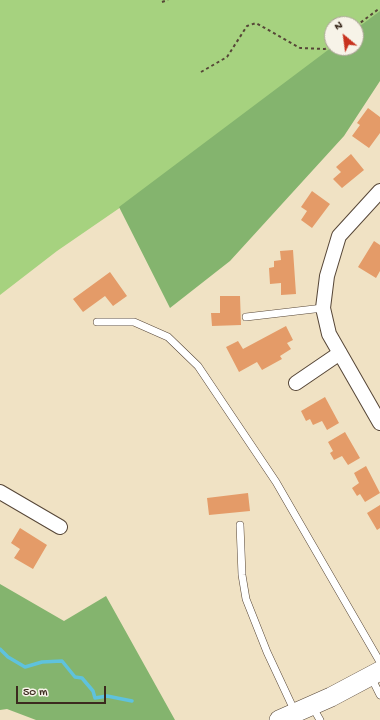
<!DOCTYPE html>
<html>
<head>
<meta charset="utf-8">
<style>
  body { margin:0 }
  #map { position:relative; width:380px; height:720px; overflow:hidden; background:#f0e2c4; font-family:"Gochi Hand",sans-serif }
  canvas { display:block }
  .north { position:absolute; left:324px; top:16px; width:40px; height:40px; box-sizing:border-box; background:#f7f3e8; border:1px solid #aca397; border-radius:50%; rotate:331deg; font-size:11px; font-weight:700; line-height:16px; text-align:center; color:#3b2a1e }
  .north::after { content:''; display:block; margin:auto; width:14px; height:18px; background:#c8321e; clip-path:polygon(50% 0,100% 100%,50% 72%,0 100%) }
  .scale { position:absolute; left:16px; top:686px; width:90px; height:18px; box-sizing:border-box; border:2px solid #3b2a1e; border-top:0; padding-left:5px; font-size:12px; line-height:14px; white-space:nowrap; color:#3b2a1e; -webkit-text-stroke:3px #f7f3e8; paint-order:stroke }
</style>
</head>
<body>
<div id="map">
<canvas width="380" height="720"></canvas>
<div class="north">N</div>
<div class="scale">50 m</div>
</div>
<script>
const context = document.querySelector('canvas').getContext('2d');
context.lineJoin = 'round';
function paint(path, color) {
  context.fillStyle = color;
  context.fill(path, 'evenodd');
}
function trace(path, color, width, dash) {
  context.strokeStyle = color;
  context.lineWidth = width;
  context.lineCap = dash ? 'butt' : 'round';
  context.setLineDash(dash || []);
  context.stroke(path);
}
paint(new Path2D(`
  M 0,0 L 380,0 L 380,20 L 356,38 L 356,24 L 332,24 L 332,48 L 268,106 L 57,251 L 0,295 Z`), '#a6d27f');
paint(new Path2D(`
  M 380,11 L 380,81 L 344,136 L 230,261 L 170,308 L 119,207 L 332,47 L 356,48 L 356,29 Z
  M 0,584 L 64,621 L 106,596 L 175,720 L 36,720 L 7,709 L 0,710 Z`), '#84b46e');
trace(new Path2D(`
  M 0,649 L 8,657 L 25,667 L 42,662 L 62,661 L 75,677 L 82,678 L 93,691 L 95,698 L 107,696 L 132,701`), '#5fc2dd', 3.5);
paint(new Path2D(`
  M 368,108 L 380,117 L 380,133 L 369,148 L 352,136 L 360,125 L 357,123 Z
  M 351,154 L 364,170 L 342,188 L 333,179 L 341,172 L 336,167 Z
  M 312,191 L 330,204 L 312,228 L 301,220 L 307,211 L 301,207 Z
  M 374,241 L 380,245 L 380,271 L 376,278 L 358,267 Z
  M 293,250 L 296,294 L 281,295 L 281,283 L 270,284 L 269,268 L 274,267 L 274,261 L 281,260 L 280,251 Z
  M 110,272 L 127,296 L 113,306 L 105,296 L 83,312 L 73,299 Z
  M 220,296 L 240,296 L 241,325 L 212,326 L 211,313 L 220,313 Z
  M 286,326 L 293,340 L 287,343 L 291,349 L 280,356 L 282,359 L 262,370 L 257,362 L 239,372 L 226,347 L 238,341 L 243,349 Z
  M 325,397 L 339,423 L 327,430 L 322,421 L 313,425 L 310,419 L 306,421 L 301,411 Z
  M 345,432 L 360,458 L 348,465 L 342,456 L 334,460 L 330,453 L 333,451 L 328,442 Z
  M 366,466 L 380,493 L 365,502 L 360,494 L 357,496 L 352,488 L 359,483 L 354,473 Z
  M 248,493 L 250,511 L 209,515 L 207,498 Z
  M 380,505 L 380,528 L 377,530 L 367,513 Z
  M 20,528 L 47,545 L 33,569 L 14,558 L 20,549 L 11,543 Z`), '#e49b68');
const service = new Path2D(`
  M 246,317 L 323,308
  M 97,322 L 134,322 L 168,337 L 198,366 L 276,482 L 380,662
  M 240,525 L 242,575 L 246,599 L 267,652 L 295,712
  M 371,677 L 380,695
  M 312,706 L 320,720`);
const minor = new Path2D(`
  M 380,191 L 339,236 L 327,276 L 323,308 L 329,334 L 380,423
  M 296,383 L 340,353
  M 0,492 L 60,527`);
const secondary = new Path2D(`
  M 279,720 L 331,697 L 380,671`);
trace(service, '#564637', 8);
trace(minor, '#564637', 16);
trace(secondary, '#564637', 20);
trace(new Path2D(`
  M 162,2 L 168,0
  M 356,26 L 380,8
  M 201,72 L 227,57 L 247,26 L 256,23 L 300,48 L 325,49 L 332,44`), '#564637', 2, [3, 3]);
trace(service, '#fff', 7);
trace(minor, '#fff', 14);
trace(secondary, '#fff', 19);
</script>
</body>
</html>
